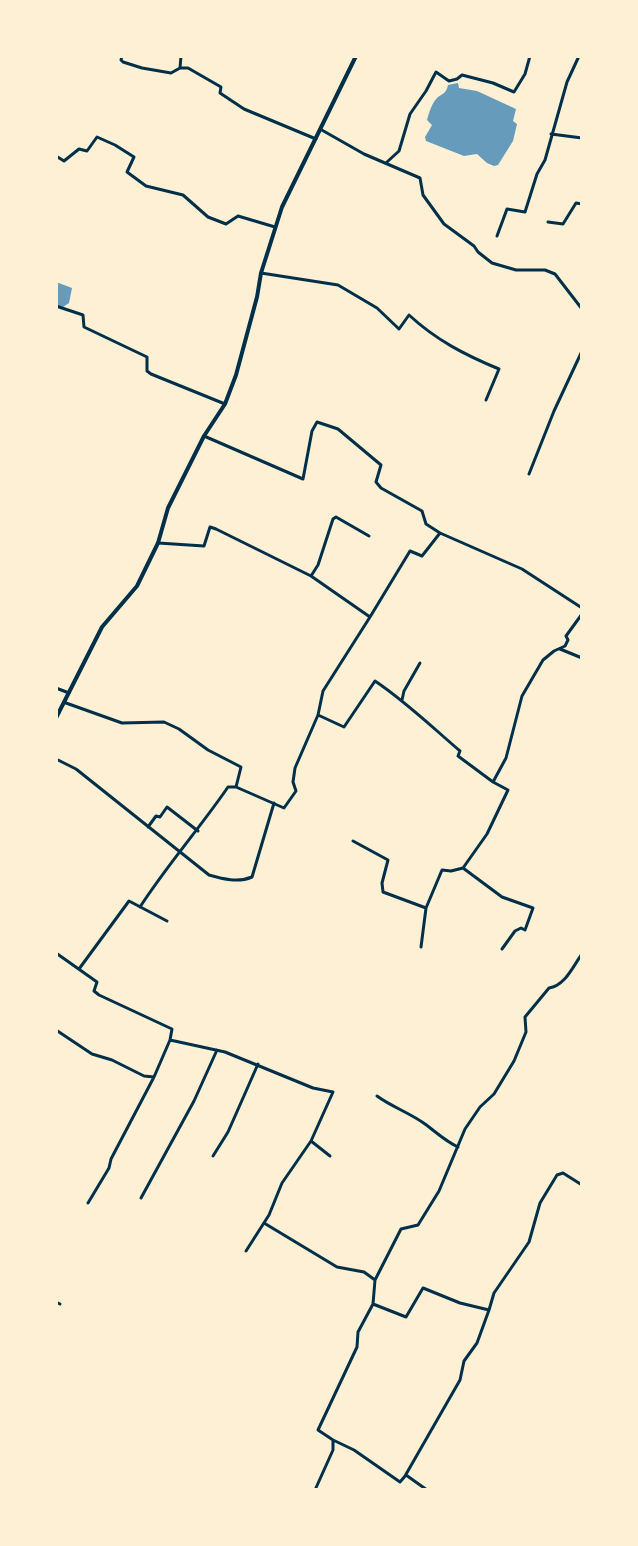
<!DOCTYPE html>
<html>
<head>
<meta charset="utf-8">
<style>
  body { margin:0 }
  #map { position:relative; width:638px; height:1546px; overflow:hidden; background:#fdf0d5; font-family:"IBM Plex Sans",sans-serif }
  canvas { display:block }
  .frame { position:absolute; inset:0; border:58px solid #fdf0d5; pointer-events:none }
</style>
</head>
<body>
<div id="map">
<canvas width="638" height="1546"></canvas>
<div class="frame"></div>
</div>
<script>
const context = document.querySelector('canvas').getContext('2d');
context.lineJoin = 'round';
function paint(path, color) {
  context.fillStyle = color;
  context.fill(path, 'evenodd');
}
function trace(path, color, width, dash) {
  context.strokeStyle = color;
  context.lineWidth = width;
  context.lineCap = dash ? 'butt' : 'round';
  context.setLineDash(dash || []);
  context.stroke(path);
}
paint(new Path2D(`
  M 458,83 L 459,88 L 477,91 L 516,109 L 513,121 L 517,124 L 513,141 L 498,165 L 494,166 L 487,163 L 477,154 L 464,156 L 426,141 L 425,137 L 432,125 L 427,120 C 429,113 432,102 438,97 C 444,93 446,93 448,85 Z
  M 56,282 L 72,288 L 69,303 L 63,307 L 56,305 Z`), '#669bbc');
trace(new Path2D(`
  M 122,56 L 121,60 L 123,62 L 142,68 L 171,73 L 180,68 L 188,68 L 221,87 L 220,93 L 244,109 L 316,139
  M 180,68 L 181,56
  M 320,129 L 364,154 L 420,178 L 423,195 L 444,224 L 474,246 L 478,252 L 492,263 L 516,270 L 545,270 L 555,274 L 582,309
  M 551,134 L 582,138
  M 56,156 L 64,161 L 79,149 L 87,151 L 97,137 L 115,145 L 134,157 L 127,172 L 146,186 L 183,195 L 208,217 L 226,224 L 238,216 L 275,227
  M 387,162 L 399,151 L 410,114 L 426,91 L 436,72 L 449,81 L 457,79 L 462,75 L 493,83 L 514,92 L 525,74 L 530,56
  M 548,222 L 563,224 L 576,203 L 582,204
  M 497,236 L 507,209 L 525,212 L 537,174 L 545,160 L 567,82 L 579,56
  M 261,273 L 338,285 L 377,308 L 399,329 L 409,315 C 436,340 465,355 499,369 L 486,400
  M 56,306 L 83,315 L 84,327 L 147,357 L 147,371 L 151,374 L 225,404
  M 204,436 L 303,479 L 312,431 L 317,422 L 338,429 L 381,465 L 376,482 L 381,488 L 422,511 L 426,524 L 440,533
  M 529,474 L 554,411 L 582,351
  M 158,543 L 204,546 L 210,527 L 216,529 L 311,576 L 370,617 L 410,551 L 422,556 L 440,533 L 522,569 L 582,608
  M 311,576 L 318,565 L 333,519 L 336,517 L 369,536
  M 560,649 L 582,658
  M 56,688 L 69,693
  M 402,700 L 404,691 L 420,663
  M 66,703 L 122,723 L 164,722 L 179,729 L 208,750 L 241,767 L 236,787 L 284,808 L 296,791 L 293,782 L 295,768 L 318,715 L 323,691 L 370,617
  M 318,715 L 344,727 L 375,681 C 405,701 432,727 460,751 L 458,756 L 493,782 L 506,758 L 522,696 L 543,660 L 554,651 L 565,646 L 568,640 L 566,636 L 582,614
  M 56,759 L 76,769 L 209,875 C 223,879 238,883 252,877 L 274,803
  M 493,782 L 508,790 L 487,834 L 463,868 L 502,897 L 533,908 L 525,930 L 521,928 L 515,931 L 502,949
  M 148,827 L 156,816 L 160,817 L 167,807 L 198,831
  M 353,841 L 388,860 L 382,883 L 383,892 L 426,908 L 442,870 L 451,871 L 463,868
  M 140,907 C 167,865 200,828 228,787 L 236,787
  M 421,947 L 426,908
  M 56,953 L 97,982 L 94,991 L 99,995 L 172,1029 L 170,1040
  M 79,969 L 129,901 L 167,921
  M 56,1030 L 92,1054 L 112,1060 L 144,1076 L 154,1077
  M 377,1096 C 392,1107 410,1113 425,1124 C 436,1132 445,1141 458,1147
  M 311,1141 L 330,1156
  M 213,1156 L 228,1132 L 258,1064
  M 141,1198 L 194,1101 L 217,1050
  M 88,1203 L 109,1168 L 111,1159 L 154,1077 L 170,1040 L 225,1052 L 313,1088 L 333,1092 L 311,1141 L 282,1183 L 269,1215 L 246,1251
  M 264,1223 L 337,1267 L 364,1272 L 375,1280 L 373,1304 L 406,1317 L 423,1288 L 460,1303 L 489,1310 L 494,1293 L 529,1242 L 540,1203 L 557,1175 L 563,1173 L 582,1185
  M 375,1280 L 401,1229 L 418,1225 L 439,1191 L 465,1129 L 480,1107 L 494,1094 L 514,1061 L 526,1032 L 525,1017 L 549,988 C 565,986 573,966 582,954
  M 56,1302 L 60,1304
  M 333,1440 L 354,1450 L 400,1482 L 406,1475 L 427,1490
  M 405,1476 L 460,1380 L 464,1361 L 477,1343 L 489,1310
  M 315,1490 L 333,1450 L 333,1440 L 318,1430 L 357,1347 L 358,1332 L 373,1304`), '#003049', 3);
trace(new Path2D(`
  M 56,718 L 102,627 L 137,586 L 158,543 L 168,508 L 204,436 L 225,404 L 236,375 L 257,297 L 261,273 L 282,207 L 356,56`), '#003049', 4);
</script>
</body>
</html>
